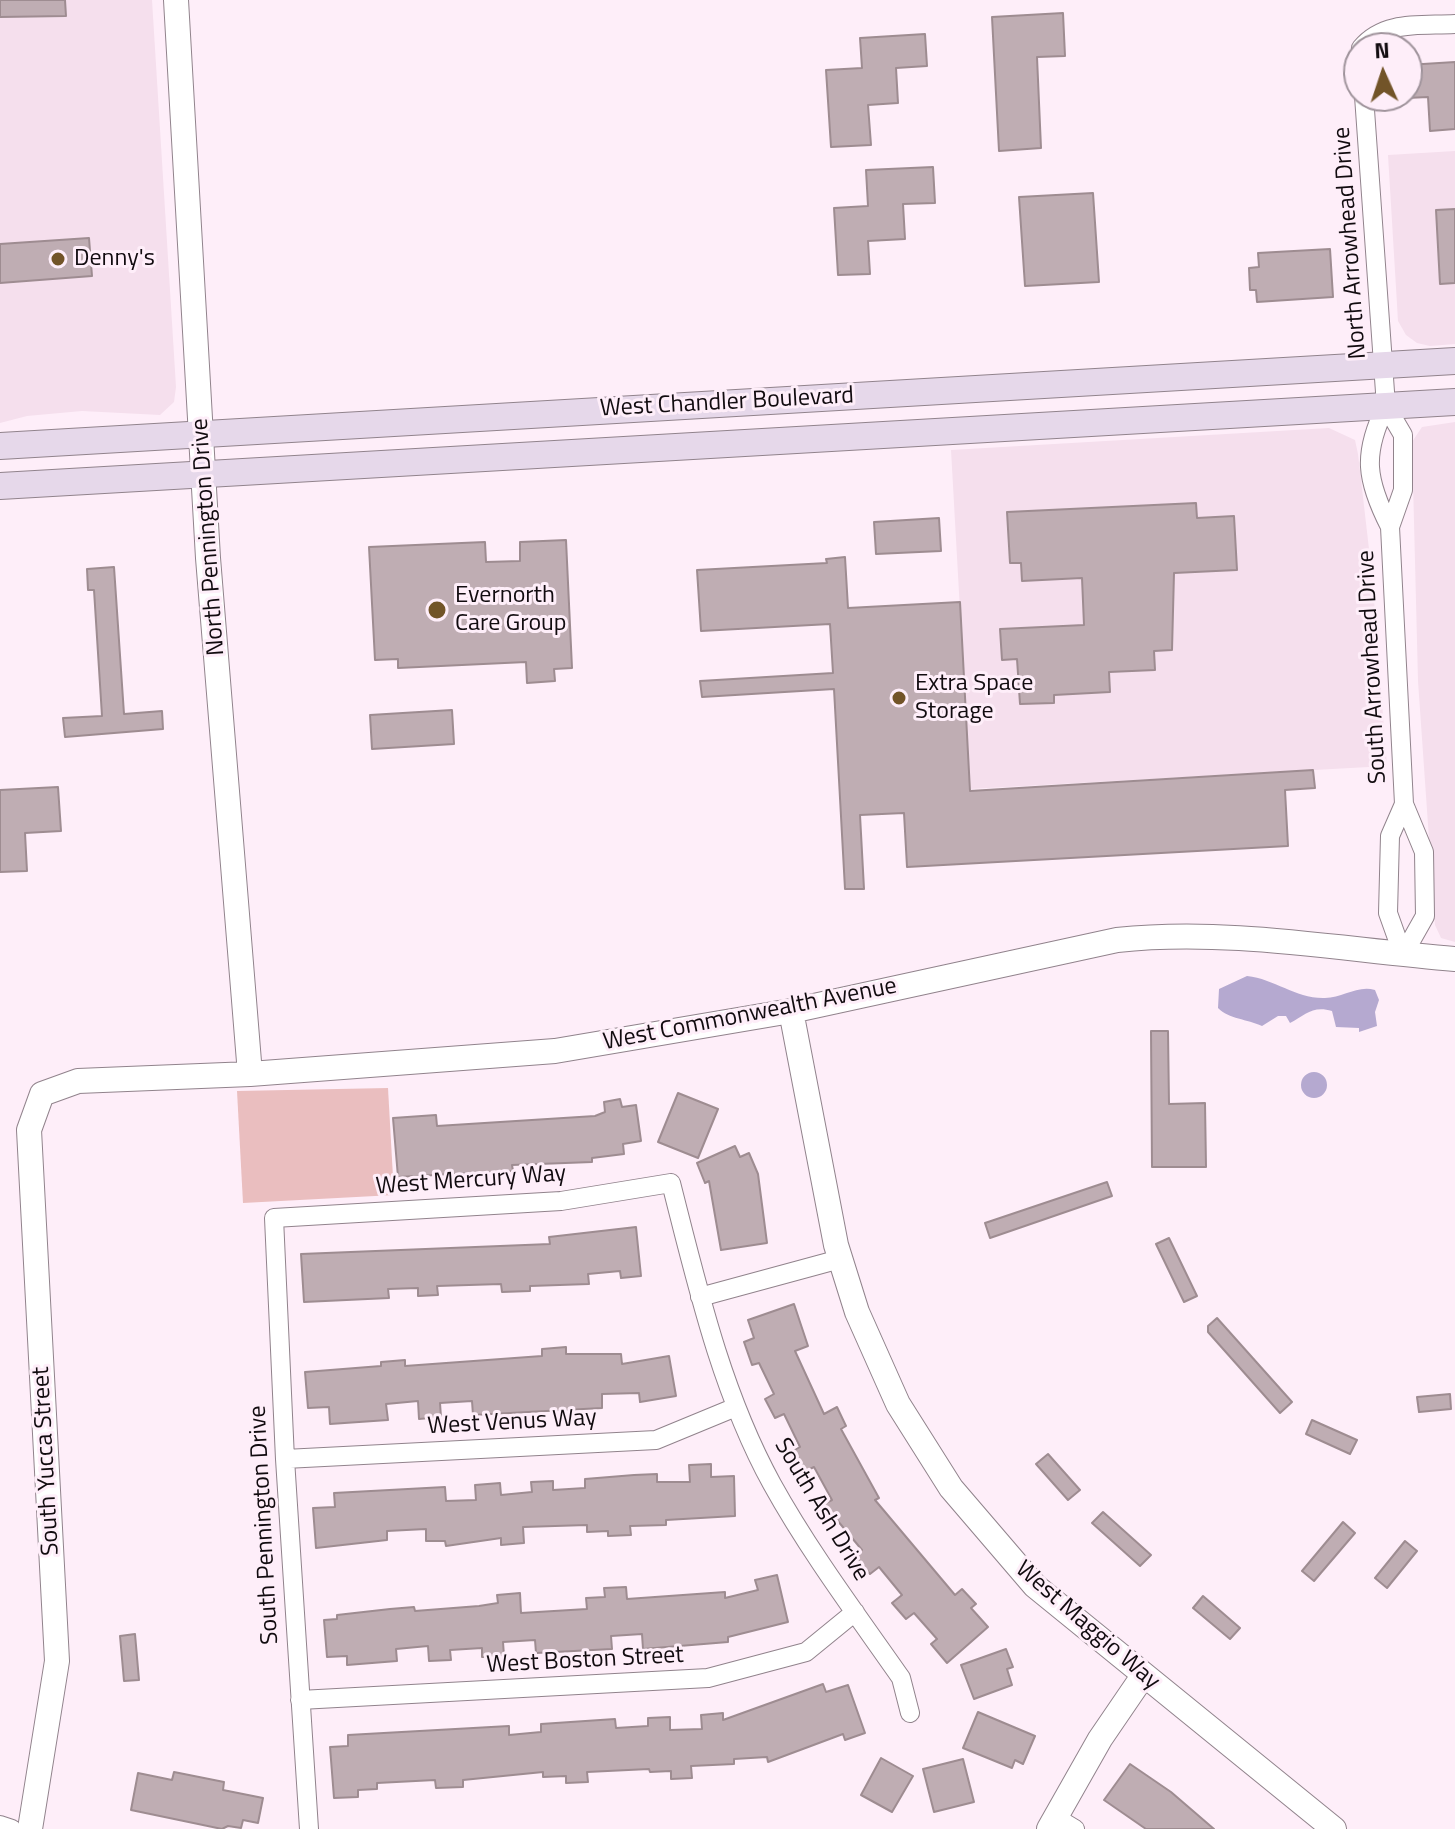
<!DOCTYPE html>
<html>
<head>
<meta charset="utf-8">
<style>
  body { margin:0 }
  #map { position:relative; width:1455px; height:1829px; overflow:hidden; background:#feeef9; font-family:"Titillium Web",sans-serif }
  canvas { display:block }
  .north { position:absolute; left:1343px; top:32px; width:80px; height:80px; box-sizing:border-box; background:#feeef9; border:2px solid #9f939b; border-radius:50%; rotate:357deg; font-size:22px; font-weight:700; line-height:32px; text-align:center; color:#110b0f }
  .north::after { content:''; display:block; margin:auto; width:28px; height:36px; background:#725428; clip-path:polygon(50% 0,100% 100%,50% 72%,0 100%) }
</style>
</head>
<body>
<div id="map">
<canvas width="1455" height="1829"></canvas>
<div class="north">N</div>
</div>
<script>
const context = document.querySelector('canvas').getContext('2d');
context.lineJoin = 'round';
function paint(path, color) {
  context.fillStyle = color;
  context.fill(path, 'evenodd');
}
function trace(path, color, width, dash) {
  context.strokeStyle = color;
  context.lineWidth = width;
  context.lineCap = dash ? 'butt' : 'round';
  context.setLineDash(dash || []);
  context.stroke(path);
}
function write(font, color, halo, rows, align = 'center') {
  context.font = font + ' "Titillium Web",sans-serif';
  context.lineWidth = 6;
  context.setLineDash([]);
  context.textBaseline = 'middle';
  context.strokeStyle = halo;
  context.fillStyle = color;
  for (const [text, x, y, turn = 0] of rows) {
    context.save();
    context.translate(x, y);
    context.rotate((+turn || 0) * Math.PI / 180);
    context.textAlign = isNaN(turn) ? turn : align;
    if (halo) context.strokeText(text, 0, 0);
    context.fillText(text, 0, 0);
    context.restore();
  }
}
paint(new Path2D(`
  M 0,0 L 152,0 L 176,387 L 174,402 L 160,415 L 82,411 L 27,416 L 0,423 Z
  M 1455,151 L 1455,344 L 1430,346 L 1417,343 L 1406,335 L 1398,321 L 1388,155 Z
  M 1455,422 L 1455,942 L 1441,938 L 1435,925 L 1418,681 L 1412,442 L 1422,427 Z
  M 1329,428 L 1355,440 L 1358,454 L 1372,575 L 1387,766 L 970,789 L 951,450 Z`), '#f5dfed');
paint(new Path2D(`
  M 388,1088 L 394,1195 L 243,1203 L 237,1091 Z`), '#eabebf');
paint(new Path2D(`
  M 1247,976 C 1275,979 1296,999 1325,998 C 1343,998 1357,985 1375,990 L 1379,1000 L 1375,1012 L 1377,1026 L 1359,1032 L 1359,1028 L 1336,1027 L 1332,1011 C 1313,1005 1305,1015 1290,1023 L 1286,1016 L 1278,1016 L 1262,1026 C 1247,1019 1229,1019 1218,1008 L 1219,989 Z
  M1301 1085a13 13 0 1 1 26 0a13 13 0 1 1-26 0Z`), '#b5a9d0');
const building = new Path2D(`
  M 0,0 L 65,0 L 66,16 L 0,17 Z
  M 1063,13 L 1065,56 L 1037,57 L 1041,148 L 999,151 L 992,17 Z
  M 925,34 L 927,66 L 896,68 L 898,103 L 868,105 L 871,145 L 831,147 L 826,70 L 862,68 L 860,38 Z
  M 1455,62 L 1455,129 L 1430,131 L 1428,97 L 1407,98 L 1407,65 Z
  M 933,167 L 935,203 L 903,204 L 905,239 L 868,241 L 870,274 L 838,275 L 834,208 L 868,206 L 866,170 Z
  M 1093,193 L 1099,282 L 1025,286 L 1019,197 Z
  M 1455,209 L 1455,283 L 1440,284 L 1436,210 Z
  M 89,238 L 92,276 L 0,283 L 0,244 Z
  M 1330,249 L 1333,297 L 1257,302 L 1256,290 L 1250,290 L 1249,268 L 1259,267 L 1258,253 Z
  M 1196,503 L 1197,518 L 1234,516 L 1237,570 L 1174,573 L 1172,650 L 1154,651 L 1155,670 L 1109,672 L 1110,692 L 1054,695 L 1054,703 L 1020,704 L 1017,659 L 1002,660 L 1000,629 L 1084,625 L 1082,578 L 1022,581 L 1021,563 L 1010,563 L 1007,512 Z
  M 939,518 L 941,551 L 876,554 L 874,522 Z
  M 566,540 L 572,668 L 554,669 L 555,681 L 527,683 L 526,662 L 398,668 L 398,659 L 375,660 L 369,547 L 485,542 L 486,562 L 520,561 L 520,542 Z
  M 845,557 L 848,608 L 960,602 L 970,791 L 1313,770 L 1315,788 L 1285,790 L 1288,846 L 907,867 L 904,813 L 860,815 L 864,889 L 845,889 L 834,689 L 702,697 L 700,681 L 833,673 L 830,624 L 701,631 L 697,570 L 827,563 L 826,559 Z
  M 114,567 L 124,714 L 162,711 L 163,729 L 65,737 L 63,718 L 102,716 L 94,590 L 88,590 L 87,569 Z
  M 452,710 L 454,744 L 372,749 L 370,715 Z
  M 58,787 L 61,831 L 25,833 L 27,871 L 0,872 L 0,790 Z
  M 1151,1031 L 1168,1031 L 1169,1104 L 1205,1103 L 1206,1167 L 1152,1167 Z
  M 678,1093 L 718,1109 L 698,1158 L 658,1142 Z
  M 620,1099 L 622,1107 L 636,1105 L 641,1141 L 623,1144 L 624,1154 L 592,1158 L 592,1162 L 512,1165 L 513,1171 L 398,1177 L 393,1118 L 436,1115 L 437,1126 L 595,1116 L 605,1112 L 604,1102 Z
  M 735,1146 L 740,1157 L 749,1153 L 758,1174 L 767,1243 L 721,1250 L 709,1181 L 705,1183 L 697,1163 Z
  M 1107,1182 L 1112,1196 L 990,1238 L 985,1223 Z
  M 636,1227 L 641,1276 L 621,1278 L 620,1271 L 588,1274 L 589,1284 L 530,1286 L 530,1291 L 502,1292 L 501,1284 L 437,1286 L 438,1295 L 418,1296 L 418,1288 L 388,1289 L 389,1298 L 304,1302 L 301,1254 L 550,1244 L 549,1237 Z
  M 1169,1238 L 1197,1296 L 1184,1302 L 1156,1244 Z
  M 794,1304 L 808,1346 L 795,1351 L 824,1414 L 837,1407 L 846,1426 L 841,1429 L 879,1498 L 875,1500 L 955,1595 L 962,1589 L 976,1604 L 971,1608 L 988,1627 L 947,1663 L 931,1644 L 937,1639 L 914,1613 L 906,1619 L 892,1603 L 902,1595 L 879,1567 L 870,1574 L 855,1556 L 862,1550 L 837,1520 L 832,1523 L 822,1505 L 832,1500 L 814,1467 L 802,1473 L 791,1452 L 800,1447 L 784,1414 L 775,1418 L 765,1399 L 774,1394 L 759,1363 L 752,1365 L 744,1342 L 754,1338 L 748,1320 Z
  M 1217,1318 L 1292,1402 L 1280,1413 L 1208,1332 L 1208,1326 Z
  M 566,1347 L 566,1354 L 621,1354 L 622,1364 L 669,1356 L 676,1396 L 640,1402 L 639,1393 L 602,1394 L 602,1408 L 473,1415 L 472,1401 L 440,1403 L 441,1417 L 419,1419 L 418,1401 L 386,1404 L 388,1420 L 330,1424 L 329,1407 L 308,1408 L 305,1372 L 381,1366 L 381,1362 L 405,1360 L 405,1366 L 542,1356 L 542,1349 Z
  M 1450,1394 L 1451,1409 L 1419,1412 L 1417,1397 Z
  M 1312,1420 L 1357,1440 L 1350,1454 L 1306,1434 Z
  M 1048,1454 L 1080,1490 L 1068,1500 L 1036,1464 Z
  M 711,1464 L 711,1477 L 734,1476 L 735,1516 L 666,1520 L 666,1525 L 630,1526 L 631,1535 L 608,1536 L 608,1531 L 587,1532 L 587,1525 L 523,1527 L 524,1543 L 501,1545 L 501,1538 L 446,1546 L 445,1541 L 426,1541 L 426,1529 L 387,1531 L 387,1540 L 316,1548 L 313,1508 L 335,1507 L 334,1493 L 445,1487 L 446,1501 L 476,1500 L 475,1485 L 500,1483 L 501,1495 L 532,1492 L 531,1482 L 553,1481 L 553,1490 L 585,1488 L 585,1479 L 634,1475 L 657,1474 L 657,1482 L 690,1482 L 689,1465 Z
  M 1103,1512 L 1151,1555 L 1140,1566 L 1092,1523 Z
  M 1343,1522 L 1355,1533 L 1314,1581 L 1302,1571 Z
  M 1405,1541 L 1417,1551 L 1387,1588 L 1375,1578 Z
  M 777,1575 L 788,1622 L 728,1637 L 728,1642 L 643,1649 L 642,1634 L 611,1636 L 612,1649 L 536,1653 L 535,1640 L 503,1642 L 504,1656 L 482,1657 L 482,1648 L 450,1650 L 451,1660 L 429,1661 L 428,1646 L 396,1649 L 397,1661 L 347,1665 L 347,1656 L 327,1657 L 324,1620 L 337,1619 L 337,1615 L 390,1609 L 414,1607 L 415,1611 L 479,1606 L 498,1603 L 497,1595 L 520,1593 L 521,1613 L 587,1609 L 586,1598 L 605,1597 L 604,1588 L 626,1587 L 627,1599 L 725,1592 L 725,1598 L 758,1590 L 755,1580 Z
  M 1203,1596 L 1240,1628 L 1230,1639 L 1193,1608 Z
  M 135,1634 L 139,1680 L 124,1681 L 120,1636 Z
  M 1006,1649 L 1013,1667 L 1007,1669 L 1012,1685 L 974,1699 L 961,1665 Z
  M 823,1684 L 826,1692 L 848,1685 L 865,1733 L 845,1740 L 843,1734 L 768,1762 L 767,1757 L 734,1759 L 734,1764 L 691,1766 L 692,1778 L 671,1779 L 671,1771 L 650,1772 L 649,1769 L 587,1772 L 588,1782 L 566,1783 L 566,1776 L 543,1777 L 543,1772 L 463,1780 L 463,1787 L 436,1788 L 435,1780 L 377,1783 L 377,1789 L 358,1790 L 358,1797 L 334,1798 L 330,1747 L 348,1746 L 348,1735 L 509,1726 L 509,1735 L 541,1732 L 541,1724 L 615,1719 L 616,1728 L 648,1726 L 648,1718 L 670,1717 L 670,1730 L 702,1729 L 701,1715 L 723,1713 L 723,1720 Z
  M 978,1712 L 1035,1736 L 1023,1764 L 1015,1760 L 1012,1768 L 963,1748 Z
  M 881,1758 L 913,1776 L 892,1812 L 861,1795 Z
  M 963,1759 L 974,1802 L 934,1812 L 923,1769 Z
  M 1130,1764 L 1171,1792 L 1214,1829 L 1146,1829 L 1104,1800 Z
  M 174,1772 L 224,1782 L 223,1790 L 263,1798 L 258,1823 L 243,1820 L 241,1828 L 228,1826 L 222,1829 L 131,1810 L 138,1773 L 172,1780 Z`);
paint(building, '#bfadb3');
trace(building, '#9e8c91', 2);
const minor = new Path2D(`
  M 1361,48 C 1384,20 1421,26 1455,24
  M 1364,96 L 1386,406 L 1403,435 L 1403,490 L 1390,527 L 1404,804 L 1424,852 L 1425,916 L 1403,955
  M 1386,406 C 1362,454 1366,480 1390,527
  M 1403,955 L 1388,913 L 1390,836 L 1404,804
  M 700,1297 L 840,1259
  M 285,1459 L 656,1440 L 736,1407
  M 300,1700 L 708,1678 L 806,1652 L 855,1612
  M 1055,1817 L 1075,1829
  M 0,1825 L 12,1829
  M 309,1829 L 285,1459 L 274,1218 L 561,1201 L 671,1183 C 697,1285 721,1391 772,1484 C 809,1551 857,1615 901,1678 L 910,1713`);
const tertiary = new Path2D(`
  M 176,0 L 208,558 L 250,1074
  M 791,1011 L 836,1245 L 857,1312 L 898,1404 L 951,1488 L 1035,1586 L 1334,1829
  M 30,1829 L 57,1661 L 29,1130 L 42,1094 L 78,1081 L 250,1074 L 555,1051 L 791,1011 L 1117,940 C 1229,928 1343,950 1455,959
  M 1049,1829 L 1100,1739 L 1143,1676`);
const secondary = new Path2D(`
  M 0,446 L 1455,361
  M 0,486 L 1455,402`);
trace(minor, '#91838c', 20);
trace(tertiary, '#91838c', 26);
trace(secondary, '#91838c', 28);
trace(minor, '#fff', 18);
trace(tertiary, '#fff', 24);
trace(secondary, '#e6d8ea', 26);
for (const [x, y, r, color] of [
  [58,259,8,"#725428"],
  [437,610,10,"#725428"],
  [899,698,8,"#725428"]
]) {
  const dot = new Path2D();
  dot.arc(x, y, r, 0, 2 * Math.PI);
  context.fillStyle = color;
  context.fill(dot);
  trace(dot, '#feeef9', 3);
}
write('24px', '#110b0f', '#feeef9', [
  ["North Arrowhead Drive",1351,243,-94],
  ["West Chandler Boulevard",727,403,-3],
  ["North Pennington Drive",209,537,-94],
  ["South Arrowhead Drive",1373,667,-93],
  ["West Commonwealth Avenue",750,1015,-11],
  ["West Mercury Way",471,1181,-4],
  ["West Venus Way",512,1423,-3],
  ["South Yucca Street",47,1461,-93],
  ["South Ash Drive",821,1510,59],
  ["South Pennington Drive",265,1525,-93],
  ["West Maggio Way",1087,1626,41],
  ["West Boston Street",585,1661,-3]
]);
write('24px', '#110b0f', '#feeef9', [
  ["Denny's",74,259],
  ["Evernorth",455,596],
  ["Care Group",455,624],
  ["Extra Space",915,684],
  ["Storage",915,712]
], 'left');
</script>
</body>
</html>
